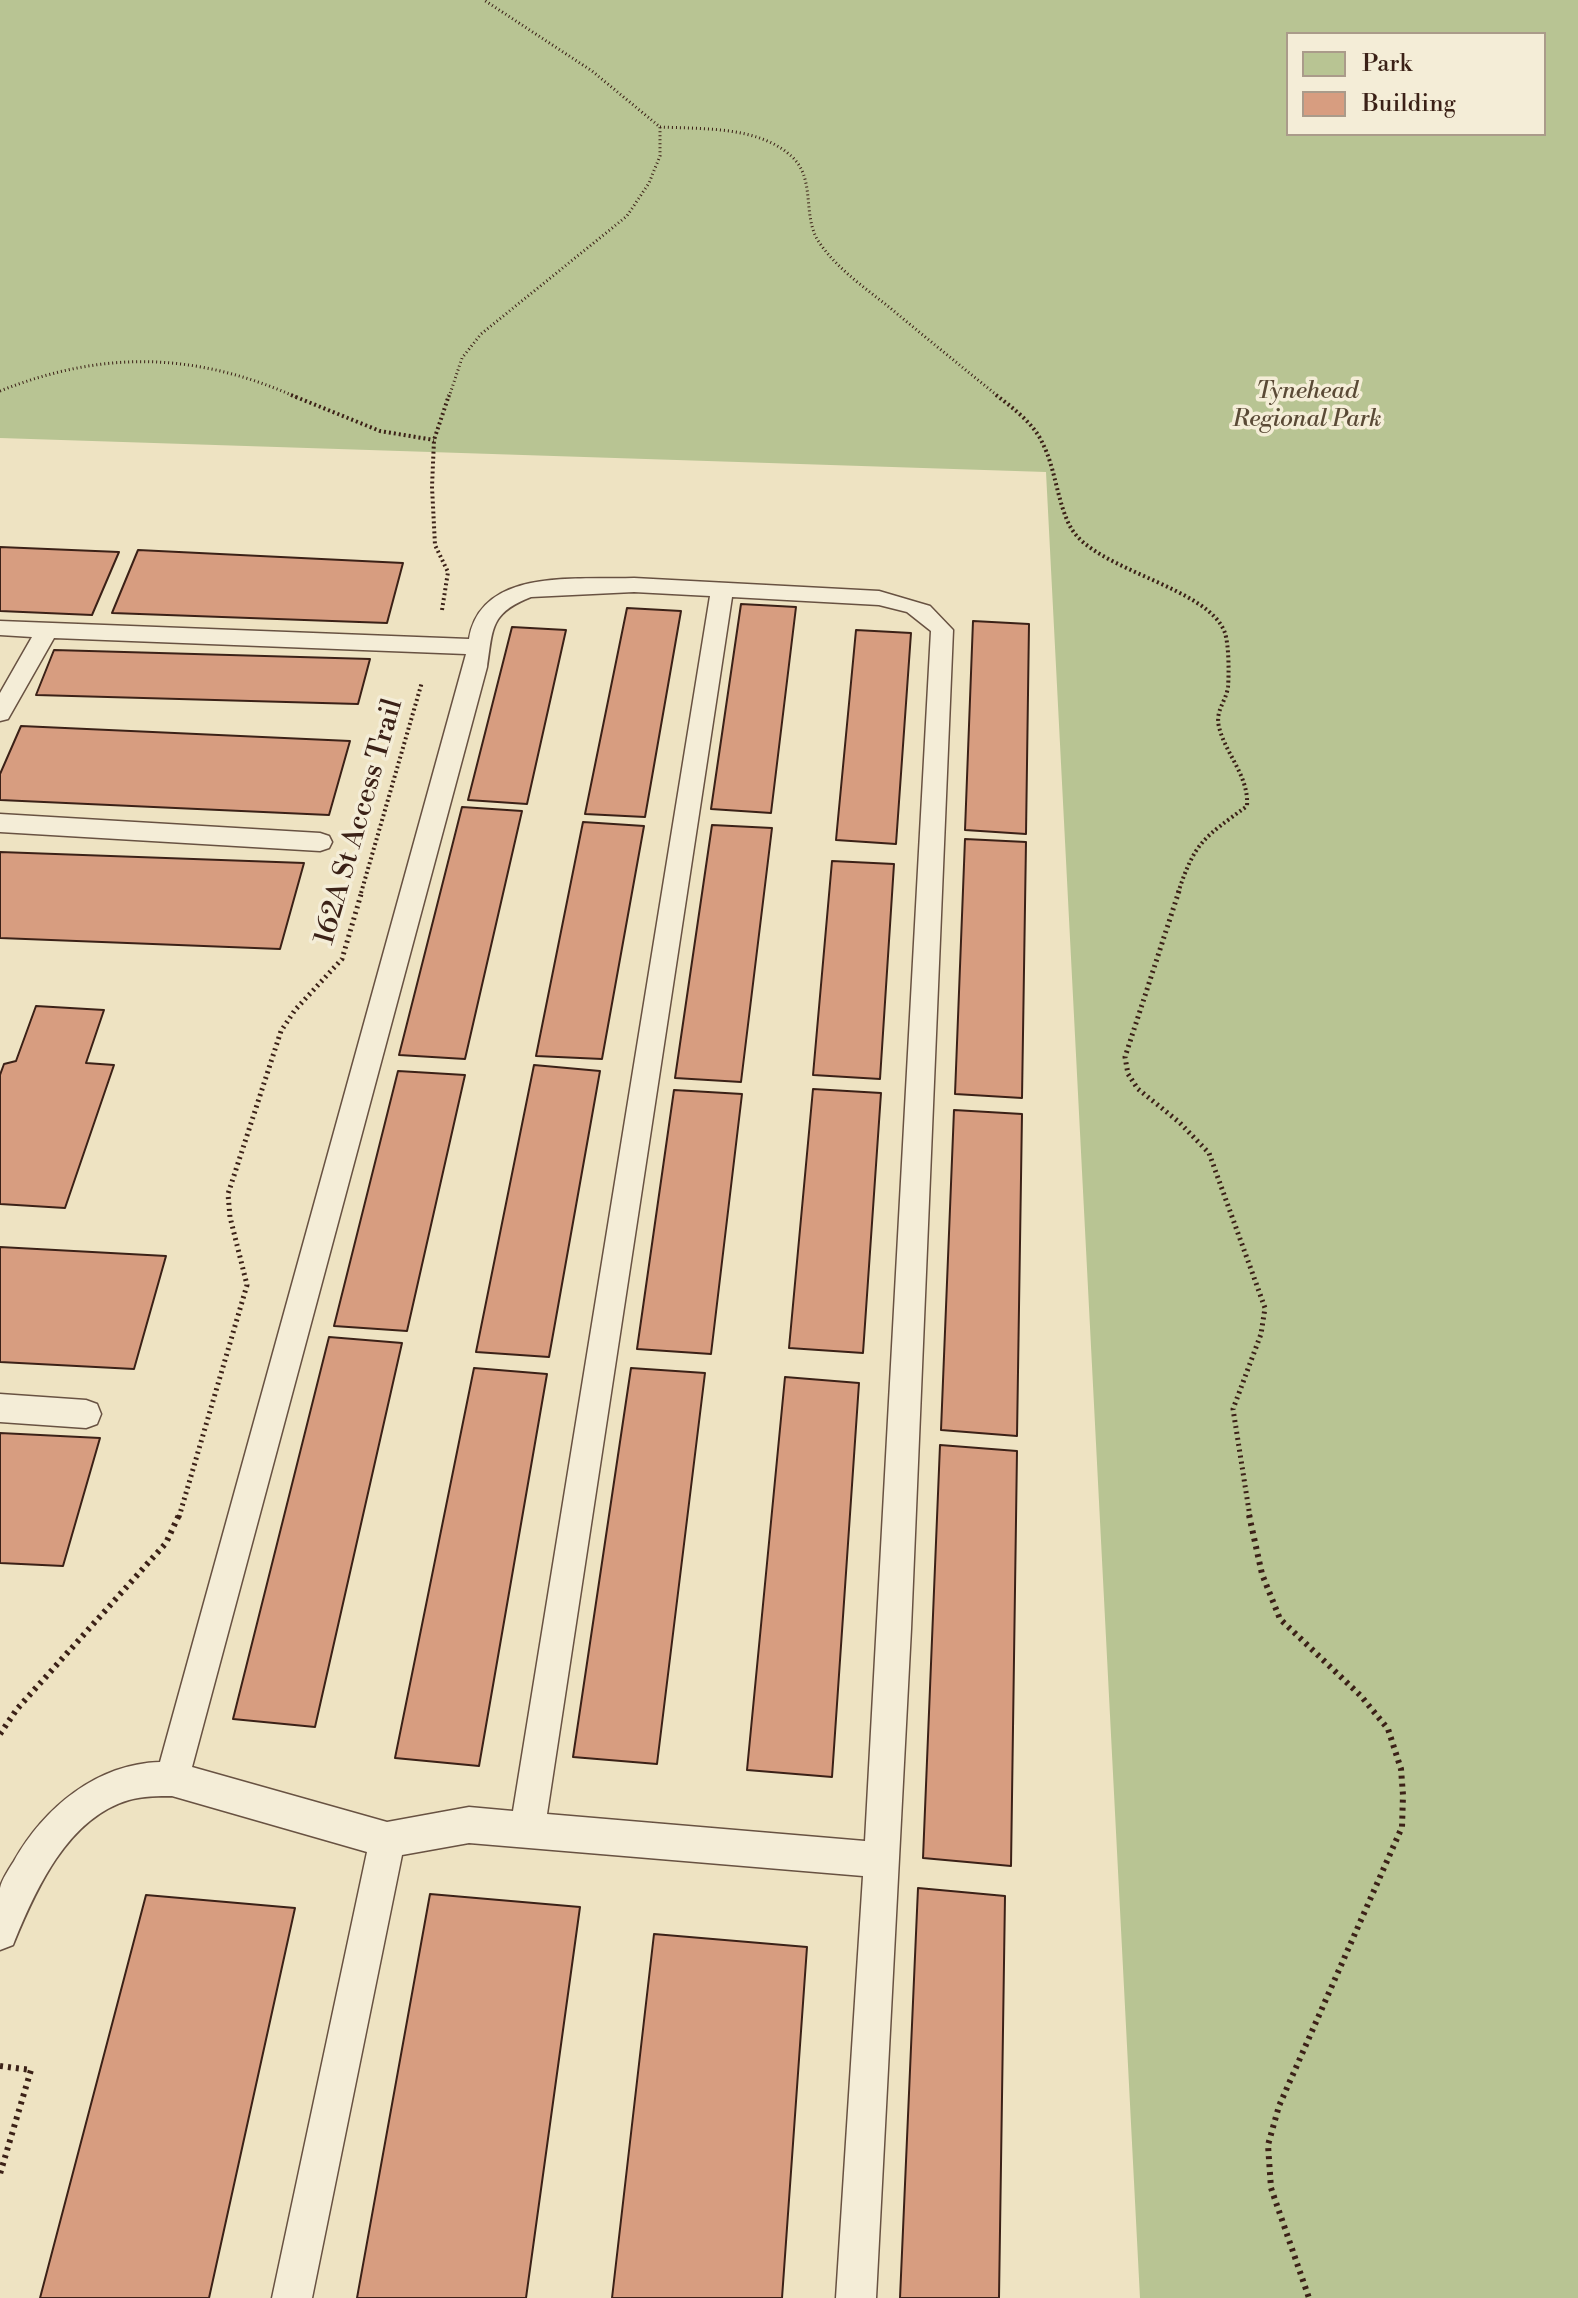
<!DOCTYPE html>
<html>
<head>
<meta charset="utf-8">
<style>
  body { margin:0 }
  #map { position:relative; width:1578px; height:2298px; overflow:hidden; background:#eee3c2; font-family:"Libre Bodoni",serif }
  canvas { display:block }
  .legend { position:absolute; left:1286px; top:32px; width:260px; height:104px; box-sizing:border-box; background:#f4edd7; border:2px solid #aa9b8a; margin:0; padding:10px 14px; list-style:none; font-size:24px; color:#3b2117 }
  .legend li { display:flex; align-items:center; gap:16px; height:40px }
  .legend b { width:40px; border:2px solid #aa9b8a }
</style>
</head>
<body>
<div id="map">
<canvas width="1578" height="2298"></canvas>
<ul class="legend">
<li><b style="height:22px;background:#b8c493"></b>Park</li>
<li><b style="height:22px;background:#d79d80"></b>Building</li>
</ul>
</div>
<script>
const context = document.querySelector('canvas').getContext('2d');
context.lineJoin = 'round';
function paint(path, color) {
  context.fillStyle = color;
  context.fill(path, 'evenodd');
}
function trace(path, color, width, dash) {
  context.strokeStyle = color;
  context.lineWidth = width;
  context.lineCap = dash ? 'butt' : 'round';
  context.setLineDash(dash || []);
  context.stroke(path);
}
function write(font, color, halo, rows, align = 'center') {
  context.font = font + ' "Libre Bodoni",serif';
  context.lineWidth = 7;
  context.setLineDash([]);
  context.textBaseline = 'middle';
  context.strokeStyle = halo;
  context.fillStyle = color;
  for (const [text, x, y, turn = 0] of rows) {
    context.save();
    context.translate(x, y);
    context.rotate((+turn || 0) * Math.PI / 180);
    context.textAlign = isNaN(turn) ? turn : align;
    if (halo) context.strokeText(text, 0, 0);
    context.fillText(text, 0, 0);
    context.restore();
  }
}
paint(new Path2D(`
  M 0,0 L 1578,0 L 1578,2298 L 1140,2298 L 1046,472 L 0,438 ZM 1544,34 L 1544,134 L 1288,134 L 1288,34 Z`), '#b8c493');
const building = new Path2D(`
  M 0,547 L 119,552 L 92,615 L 0,611 Z
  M 138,550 L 403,563 L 387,623 L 112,613 Z
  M 741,604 L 796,607 L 771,813 L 711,809 Z
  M 627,608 L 681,611 L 645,817 L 585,814 Z
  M 973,621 L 1029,624 L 1026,834 L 965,830 Z
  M 512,627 L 566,630 L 527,804 L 468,800 Z
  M 856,630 L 911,633 L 896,844 L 836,840 Z
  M 54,650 L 370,659 L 358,704 L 36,695 Z
  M 21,726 L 350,741 L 329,815 L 0,800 L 0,774 Z
  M 462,807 L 522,811 L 465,1059 L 399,1055 Z
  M 583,822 L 644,826 L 602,1059 L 536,1056 Z
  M 712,825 L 772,828 L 741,1082 L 675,1078 Z
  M 965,839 L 1026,842 L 1022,1098 L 955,1094 Z
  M 0,852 L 304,863 L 280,949 L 0,938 Z
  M 832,861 L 894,864 L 880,1079 L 813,1075 Z
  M 36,1006 L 104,1010 L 86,1063 L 114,1065 L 65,1208 L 0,1204 L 0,1075 L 4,1064 L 16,1061 Z
  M 534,1065 L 600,1071 L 549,1357 L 476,1352 Z
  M 398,1071 L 465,1075 L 407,1331 L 334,1326 Z
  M 813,1089 L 881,1093 L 863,1353 L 789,1348 Z
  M 674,1090 L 742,1094 L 711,1354 L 637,1349 Z
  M 954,1110 L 1022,1114 L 1017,1436 L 941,1430 Z
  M 0,1247 L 166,1256 L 134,1369 L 0,1362 Z
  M 329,1337 L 402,1343 L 315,1727 L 233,1719 Z
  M 474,1368 L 547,1374 L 479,1766 L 395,1758 Z
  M 631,1368 L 705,1373 L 657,1764 L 573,1757 Z
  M 785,1377 L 859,1383 L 832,1777 L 747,1770 Z
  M 0,1433 L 100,1438 L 63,1566 L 0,1563 Z
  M 940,1445 L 1017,1451 L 1011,1866 L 923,1858 Z
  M 918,1888 L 1005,1896 L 999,2298 L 900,2298 Z
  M 430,1894 L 580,1907 L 526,2298 L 357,2298 Z
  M 146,1895 L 295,1908 L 209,2298 L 40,2298 Z
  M 654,1934 L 807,1947 L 782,2298 L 612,2298 Z`);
paint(building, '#d79d80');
trace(building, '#3b2117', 2);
const lane = new Path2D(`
  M 634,578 L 879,591 L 930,606 L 953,630 L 911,1629 L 876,2298 L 836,2298 L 863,1876 L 469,1843 L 402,1855 L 312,2298 L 272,2298 L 367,1852 L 172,1796 C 158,1796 143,1796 129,1800 C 67,1818 35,1891 13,1945 L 0,1950 C 0,1931 0,1907 0,1888 C 2,1879 9,1869 14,1861 C 44,1808 96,1764 160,1762 L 466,654 L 54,638 L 8,719 L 0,721 L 0,693 L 32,637 L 0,635 L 0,621 L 469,639 C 481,567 577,580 634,578 ZM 634,592 L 710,596 L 513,1811 L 469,1807 L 387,1822 L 192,1767 L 487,667 C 493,628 490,613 531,597 ZM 732,597 L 879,605 L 907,612 L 931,631 L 865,1841 L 547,1814 Z
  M 0,814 L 320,833 L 329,836 L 332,842 L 329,848 L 320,851 L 0,832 Z
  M 0,1394 L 86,1400 L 97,1404 L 101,1414 L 97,1424 L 86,1428 L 0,1422 Z`);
trace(lane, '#685242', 3);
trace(new Path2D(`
  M 660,127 C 701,129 757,126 790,155 C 818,178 800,218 821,245 C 839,270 865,288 889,307 C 925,337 962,367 999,397
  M 0,391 C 103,350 195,352 296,397
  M 449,397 L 462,358 L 481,334 L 627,216 L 649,183 L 660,156 L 660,127 L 592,71 L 484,0`), '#3b2117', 3, [1, 3]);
trace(new Path2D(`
  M 291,395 L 380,431 L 434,440
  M 996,395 C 1013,408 1033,423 1042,442 C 1056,469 1057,503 1071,528 C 1096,571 1209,587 1225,633 C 1229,646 1229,673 1228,687 C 1226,702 1215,710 1219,727 C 1226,755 1249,776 1247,806 C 1204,838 1195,841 1178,893
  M 442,610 L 448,572 L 435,545 L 432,487 L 434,440 L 449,395
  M 361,893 L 422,682`), '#3b2117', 4, [2, 3]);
trace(new Path2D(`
  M 1179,891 L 1125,1057 L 1128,1074 L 1138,1089 L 1179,1122 L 1209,1153 L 1265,1308 L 1261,1334 L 1233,1409 L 1250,1517
  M 179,1517 L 247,1285 L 230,1217 L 228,1194 L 281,1031 L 295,1010 L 342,959 L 362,891`), '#3b2117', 5, [2, 4]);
trace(new Path2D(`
  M 1249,1515 L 1262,1574 L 1280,1619 L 1361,1696 L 1388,1729 L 1401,1769 L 1403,1795 L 1402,1827 L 1279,2106 L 1268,2145 L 1271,2188 L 1309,2298
  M 0,1734 L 17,1709 L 166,1543 L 179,1515
  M 0,2066 L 31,2070 L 0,2174`), '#3b2117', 6, [3, 5]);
paint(lane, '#f4edd7');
write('italic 24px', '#5a4a36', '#f4edd7', [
  ["Tynehead",1307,392],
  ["Regional Park",1307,420]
]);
write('28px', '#3b2117', '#f4edd7', [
  ["162A St Access Trail",360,822,-74]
]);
</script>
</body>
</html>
